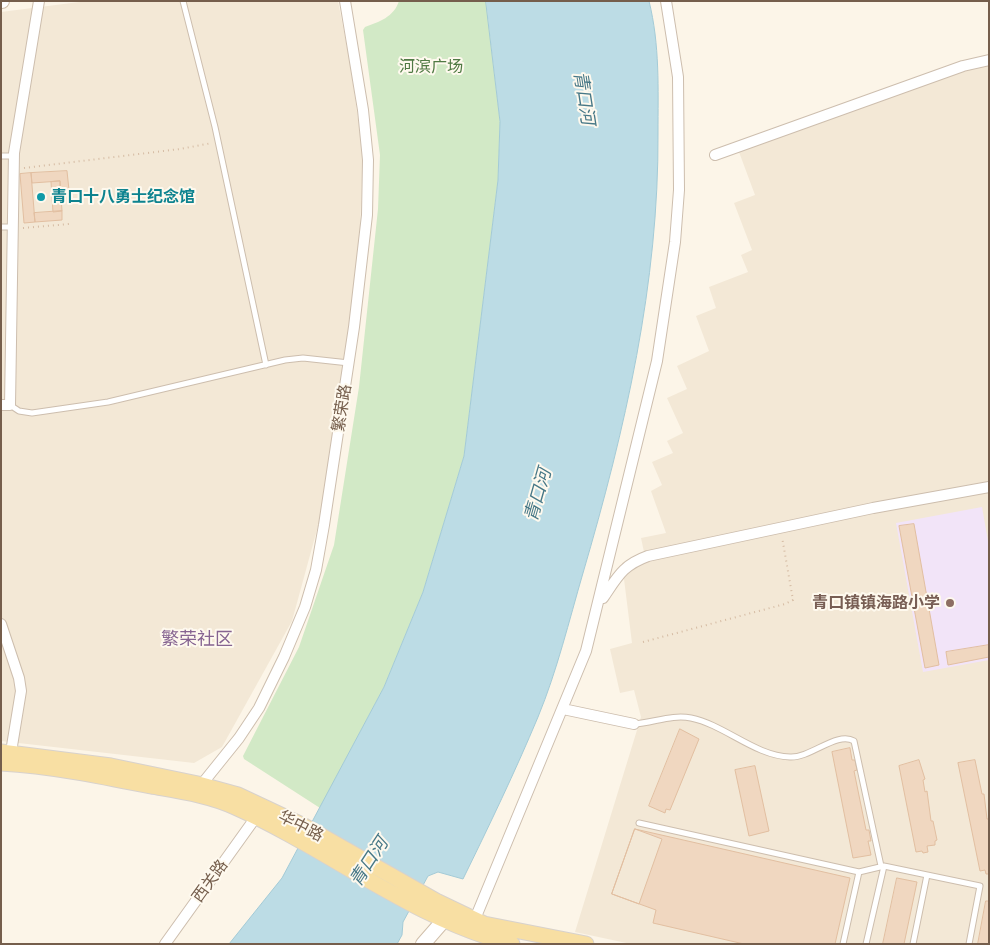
<!DOCTYPE html>
<html>
<head>
<meta charset="utf-8">
<style>
  body { margin:0 }
  #map { position:relative; width:990px; height:945px; overflow:hidden; background:#fcf5e8; font-family:"Asap Condensed",sans-serif }
  canvas { display:block }
  .frame { position:absolute; inset:0; border:2px solid #755e4c; pointer-events:none }
</style>
</head>
<body>
<div id="map">
<canvas width="990" height="945"></canvas>
<div class="frame"></div>
</div>
<script>
const context = document.querySelector('canvas').getContext('2d');
context.lineJoin = 'round';
function paint(path, color) {
  context.fillStyle = color;
  context.fill(path, 'evenodd');
}
function trace(path, color, width, dash) {
  context.strokeStyle = color;
  context.lineWidth = width;
  context.lineCap = dash ? 'butt' : 'round';
  context.setLineDash(dash || []);
  context.stroke(path);
}
function write(font, color, halo, rows, align = 'center') {
  context.font = font + ' "Asap Condensed","Noto Sans SC",sans-serif';
  context.lineWidth = 4;
  context.setLineDash([]);
  context.textBaseline = 'middle';
  context.strokeStyle = halo;
  context.fillStyle = color;
  for (const [text, x, y, turn = 0] of rows) {
    context.save();
    context.translate(x, y);
    context.rotate((+turn || 0) * Math.PI / 180);
    context.textAlign = isNaN(turn) ? turn : align;
    if (halo) context.strokeText(text, 0, 0);
    context.fillText(text, 0, 0);
    context.restore();
  }
}
paint(new Path2D(`
  M 87,1 L 338,1 L 350,63 L 363,154 L 359,255 L 321,515 L 292,621 L 222,747 L 194,763 L 1,741 L 1,12 Z
  M 989,63 L 989,944 L 631,944 L 575,932 L 641,717 L 634,690 L 620,693 L 610,649 L 632,643 L 622,563 L 644,552 L 641,538 L 666,533 L 651,491 L 662,485 L 652,462 L 673,453 L 667,441 L 683,433 L 667,398 L 687,389 L 677,366 L 709,351 L 696,316 L 716,308 L 709,287 L 748,272 L 741,255 L 752,250 L 734,203 L 755,195 L 739,152 L 969,68 Z`), '#f3e8d6');
paint(new Path2D(`
  M 982,507 L 989,547 L 989,660 L 923,672 L 896,523 Z`), '#f2e4f8');
paint(new Path2D(`
  M 399,1 L 486,1 L 500,122 L 498,180 L 464,456 L 423,592 L 384,687 L 320,808 L 244,759 L 243,756 L 299,647 L 334,545 L 359,387 L 378,209 L 380,155 L 363,30 L 365,27 C 379,22 394,17 399,1 Z`), '#d2e9c6');
const water = new Path2D(`
  M 486,1 L 649,1 C 660,45 658,89 658,133 C 659,283 625,430 583,573 C 569,621 557,671 538,717 C 515,772 489,826 463,879 L 438,872 L 428,876 L 403,922 L 402,935 L 397,944 L 229,944 L 282,878 L 384,687 L 423,592 L 464,456 L 498,180 L 500,122 Z`);
paint(water, '#bcdce5');
trace(water, '#a3cad6', 1);
const building = new Path2D(`
  M 67,171 L 69,190 L 60,191 L 60,181 L 32,183 L 31,173 Z
  M 31,173 L 35,222 L 24,223 L 20,174 Z
  M 60,181 L 62,211 L 53,212 L 51,182 Z
  M 62,211 L 62,220 L 35,222 L 34,213 Z
  M 914,524 L 939,665 L 925,668 L 899,526 Z
  M 989,645 L 989,657 L 948,665 L 946,652 Z
  M 680,729 L 699,739 L 670,810 L 666,809 L 665,813 L 649,806 Z
  M 850,748 L 852,760 L 855,760 L 857,770 L 854,771 L 866,830 L 869,830 L 871,841 L 868,841 L 871,855 L 853,858 L 832,752 Z
  M 919,760 L 925,779 L 923,780 L 925,792 L 927,791 L 931,821 L 933,821 L 937,840 L 935,841 L 935,845 L 927,846 L 928,852 L 923,853 L 922,851 L 916,852 L 899,766 Z
  M 975,760 L 982,794 L 984,794 L 987,819 L 989,819 L 989,874 L 986,874 L 985,870 L 980,871 L 958,763 Z
  M 755,766 L 769,831 L 749,836 L 735,770 Z
  M 635,829 L 662,839 L 639,904 L 612,894 Z
  M 635,829 L 850,878 L 835,944 L 744,944 L 653,923 L 656,910 L 612,894 Z
  M 897,878 L 917,882 L 904,944 L 883,944 Z
  M 986,901 L 989,901 L 989,944 L 978,944 Z`);
paint(building, '#f0d7c0');
trace(building, '#e2bfa1', 1);
const lane = new Path2D(`
  M 183,1 L 215,127 L 266,365
  M 1,156 L 14,156
  M 1,227 L 13,227
  M 10,405 L 19,411 L 32,413 L 108,402 L 285,360 L 303,358 L 349,363
  M 634,724 C 653,723 672,714 691,718 C 725,725 755,756 790,757 C 811,758 837,731 854,741 L 881,866
  M 639,823 L 859,872 L 843,944
  M 859,872 L 884,866 L 980,886 L 969,944
  M 866,944 L 884,866
  M 913,944 L 927,875`);
const street = new Path2D(`
  M 715,155 L 963,66 L 989,60
  M 1,405 L 10,405 L 14,153 L 39,1
  M 603,598 C 618,576 623,565 648,556 L 873,508 L 989,487
  M 1,624 L 19,678 L 21,691 L 11,752
  M 563,709 L 634,724
  M 202,784 L 239,738 L 259,708 L 284,657 L 305,607 L 316,570 L 324,525 L 354,327 L 367,215 L 368,160 L 363,110 L 345,1
  M 475,919 L 586,651 L 657,361 L 675,242 L 679,190 L 678,77 L 666,1
  M 165,944 L 256,817`);
const secondary = new Path2D(`
  M 1,1 L 2,1
  M 423,944 L 444,920`);
const primary = new Path2D(`
  M 1,752 L 111,766 L 198,784 L 238,795 L 304,826 L 436,901 L 484,924 L 586,944
  M 1,763 C 52,766 101,776 151,786 C 179,791 209,795 235,807 C 329,849 411,918 512,944`);
trace(lane, '#cdbeae', 7);
trace(street, '#cdbeae', 12);
trace(secondary, '#d0bfab', 16);
trace(primary, '#d8d2cd', 17);
trace(new Path2D(`
  M 24,168 L 180,149 L 212,143
  M 23,228 L 69,224
  M 643,642 L 785,604 L 793,600 L 782,537`), '#d5bba3', 2, [1, 4]);
trace(lane, '#fff', 5);
trace(street, '#fff', 10);
trace(secondary, '#fff', 14);
trace(primary, '#f8dfa3', 15);
for (const [x, y, r, color] of [
  [41,197,5,"#0f9aa8"],
  [950,603,5,"#8d6e63"]
]) {
  const dot = new Path2D();
  dot.arc(x, y, r, 0, 2 * Math.PI);
  context.fillStyle = color;
  context.fill(dot);
  trace(dot, '#fef9ee', 2);
}
write('16px', '#507a44', '#fef9ee', [
  ["河滨广场",431,67]
]);
write('bold 16px', '#0d838f', '#fef9ee', [
  ["青口十八勇士纪念馆",51,197]
], 'left');
write('16px', '#755e4c', '#fef9ee', [
  ["繁荣路",342,408,-81],
  ["华中路",301,826,27],
  ["西关路",210,881,-54]
]);
write('bold 16px', '#785e54', '#fef9ee', [
  ["青口镇镇海路小学",940,603]
], 'right');
write('italic 18px', '#477887', '#fef9ee', [
  ["青口河",584,98,81],
  ["青口河",538,495,-74],
  ["青口河",369,862,-57]
]);
write('18px', '#866491', '#fef9ee', [
  ["繁荣社区",197,639]
]);
</script>
</body>
</html>
